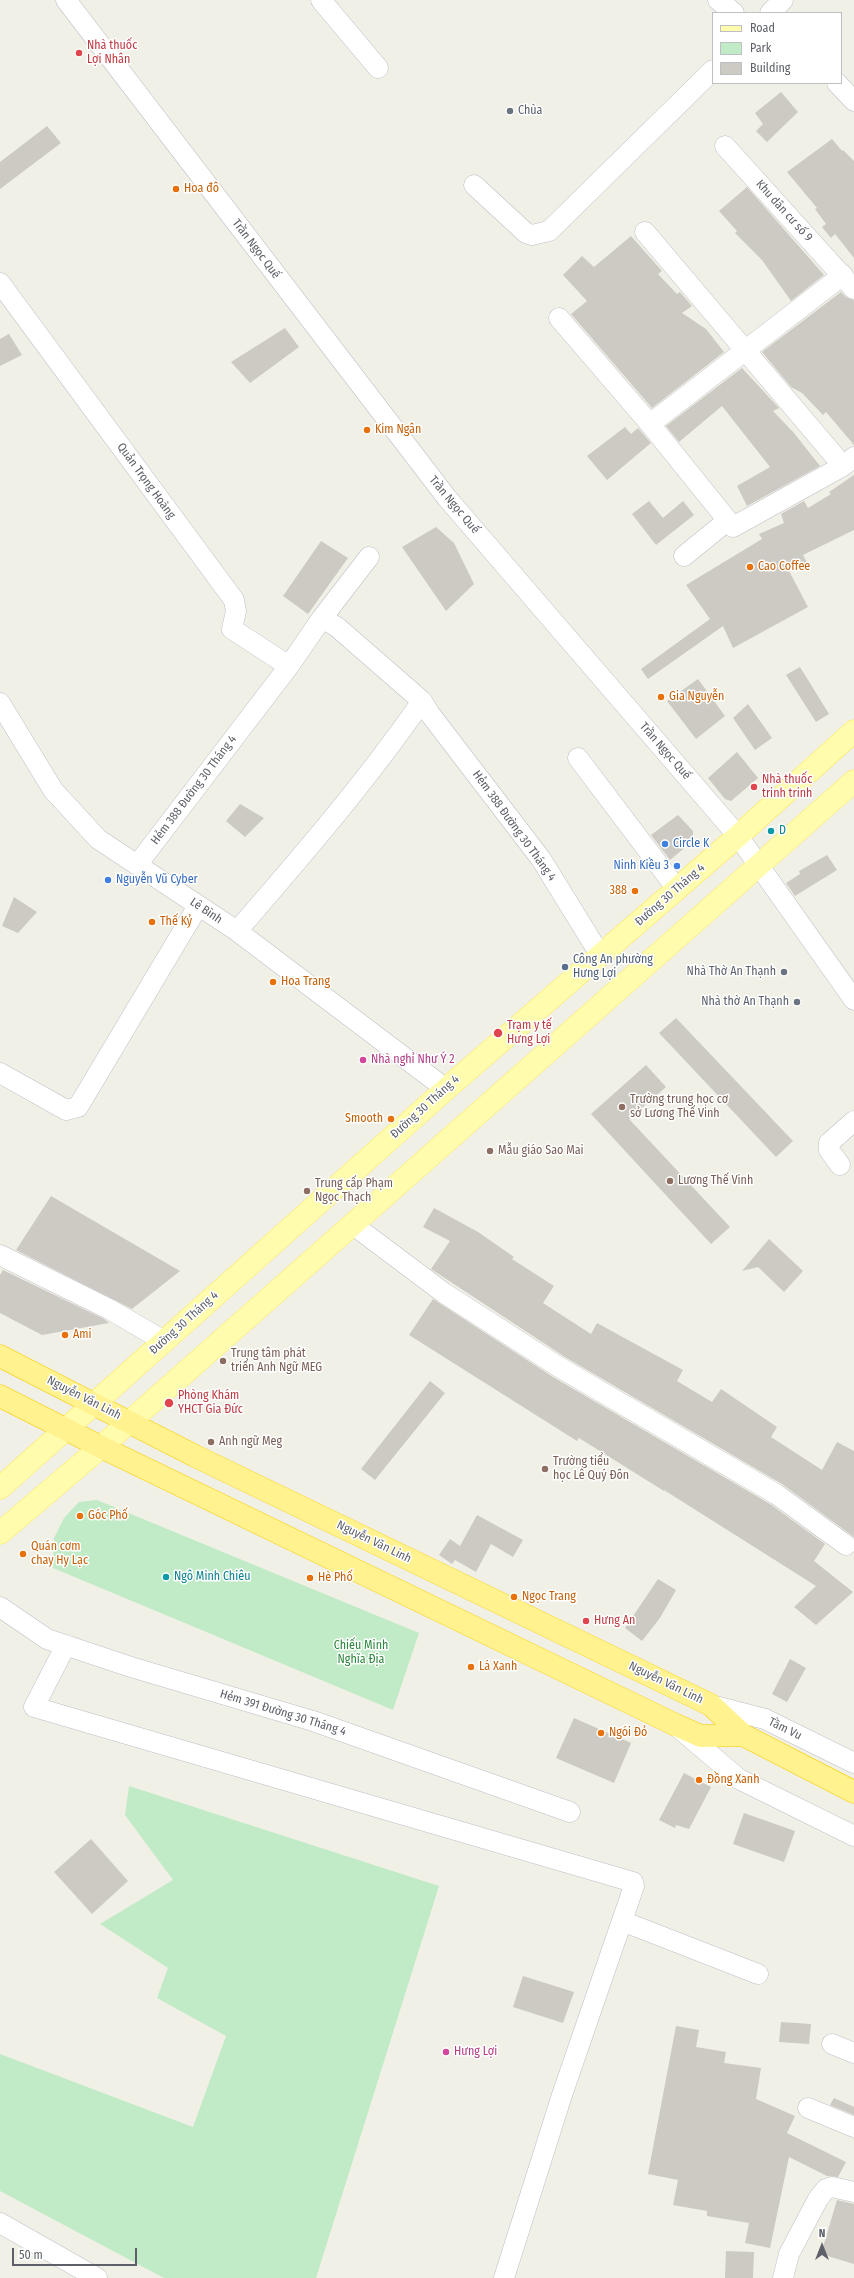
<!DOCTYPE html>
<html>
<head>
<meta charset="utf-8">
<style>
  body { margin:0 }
  #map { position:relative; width:854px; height:2278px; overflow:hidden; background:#f1f0e6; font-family:"Fira Sans Condensed",sans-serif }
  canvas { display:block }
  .legend { position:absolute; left:712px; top:12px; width:130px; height:72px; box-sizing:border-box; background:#fff; border:1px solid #bebfc3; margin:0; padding:5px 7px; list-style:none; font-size:12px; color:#5d6068 }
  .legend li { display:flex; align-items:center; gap:8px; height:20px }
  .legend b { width:20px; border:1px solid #bebfc3 }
  .north { position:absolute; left:802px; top:2226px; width:40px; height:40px; -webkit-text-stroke:3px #fff; paint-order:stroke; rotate:0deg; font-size:11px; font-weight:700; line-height:16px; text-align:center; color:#5d6068 }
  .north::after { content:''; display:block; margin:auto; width:14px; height:18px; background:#5d6068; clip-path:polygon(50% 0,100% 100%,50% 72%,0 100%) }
  .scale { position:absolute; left:12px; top:2248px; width:125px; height:18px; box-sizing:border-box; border:2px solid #5d6068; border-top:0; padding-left:5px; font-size:12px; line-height:14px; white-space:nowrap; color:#5d6068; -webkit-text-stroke:3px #fff; paint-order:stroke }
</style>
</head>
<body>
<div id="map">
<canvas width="854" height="2278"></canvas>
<ul class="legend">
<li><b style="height:5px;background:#fffdad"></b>Road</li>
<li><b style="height:11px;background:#c0ebc6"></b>Park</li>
<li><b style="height:11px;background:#cccac3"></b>Building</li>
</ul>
<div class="north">N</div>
<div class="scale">50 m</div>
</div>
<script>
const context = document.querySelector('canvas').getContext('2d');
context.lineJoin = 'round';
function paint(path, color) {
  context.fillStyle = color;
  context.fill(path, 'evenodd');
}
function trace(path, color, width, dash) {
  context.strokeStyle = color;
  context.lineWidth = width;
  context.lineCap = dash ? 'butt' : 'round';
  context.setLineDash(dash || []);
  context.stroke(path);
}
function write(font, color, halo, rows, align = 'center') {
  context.font = font + ' "Fira Sans Condensed",sans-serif';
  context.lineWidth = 3;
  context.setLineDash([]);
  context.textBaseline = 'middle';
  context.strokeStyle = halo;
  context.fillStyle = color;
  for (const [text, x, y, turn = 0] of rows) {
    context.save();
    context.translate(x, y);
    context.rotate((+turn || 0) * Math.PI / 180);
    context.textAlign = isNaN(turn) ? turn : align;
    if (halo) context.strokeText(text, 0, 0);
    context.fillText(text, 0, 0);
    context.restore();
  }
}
paint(new Path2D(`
  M 97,1500 L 419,1633 L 393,1710 L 53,1568 L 54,1538 L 64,1518 L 79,1502 Z
  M 129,1786 L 439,1886 L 316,2278 L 164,2278 L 0,2191 L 0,2054 L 193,2127 L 226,2036 L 157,1998 L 168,1968 L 100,1924 L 173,1880 L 125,1815 Z`), '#c0ebc6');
paint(new Path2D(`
  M 781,92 L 798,112 L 767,142 L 756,131 L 763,124 L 755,113 Z
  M 47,126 L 61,143 L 0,189 L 0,162 Z
  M 832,139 L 842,151 L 843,150 L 854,161 L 854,258 L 835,234 L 831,238 L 822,227 L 826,224 L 815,209 L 817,208 L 787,172 Z
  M 747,187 L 824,275 L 791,301 L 762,260 L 735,233 L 737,231 L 719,211 Z
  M 631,236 L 662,271 L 658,274 L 677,294 L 680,292 L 692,306 L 682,313 L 706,329 L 724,352 L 652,408 L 571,314 L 587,301 L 563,275 L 582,256 L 594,267 Z
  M 841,292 L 846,297 L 854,300 L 854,445 L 826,412 L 823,415 L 802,393 L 791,387 L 762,352 Z
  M 285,328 L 299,347 L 250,383 L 231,362 Z
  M 9,334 L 22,355 L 0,366 L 0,339 Z
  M 742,368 L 779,408 L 773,411 L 794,433 L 820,466 L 747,506 L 737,486 L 770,467 L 722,406 L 679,442 L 666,426 Z
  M 625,427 L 631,434 L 638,428 L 651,443 L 607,480 L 587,456 Z
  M 854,475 L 854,530 L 803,555 L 807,563 L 789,571 L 808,607 L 733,648 L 723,626 L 648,679 L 641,669 L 710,619 L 686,585 L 762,539 L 759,534 L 784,523 L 781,514 L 804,501 L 808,508 L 831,494 L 829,492 Z
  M 649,501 L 663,518 L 683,501 L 694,515 L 656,545 L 632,514 Z
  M 436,527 L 454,543 L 474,584 L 446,611 L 402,547 Z
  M 321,541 L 348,558 L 308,614 L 283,596 Z
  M 800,667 L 829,714 L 816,722 L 786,675 Z
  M 698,679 L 725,716 L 696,739 L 667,701 Z
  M 748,704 L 772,738 L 755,750 L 733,718 Z
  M 737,752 L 758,778 L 731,801 L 725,799 L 708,778 Z
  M 240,804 L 264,818 L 245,837 L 226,821 Z
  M 678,815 L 693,831 L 693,841 L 670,860 L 651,835 Z
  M 827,855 L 837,870 L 795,896 L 786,883 L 800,874 L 799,871 Z
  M 14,897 L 37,912 L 18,933 L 2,926 Z
  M 676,1018 L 793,1141 L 776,1157 L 659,1033 Z
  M 646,1065 L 666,1087 L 629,1119 L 730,1227 L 711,1244 L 591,1114 Z
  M 51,1196 L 180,1271 L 132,1309 L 16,1250 Z
  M 434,1208 L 478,1232 L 514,1257 L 512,1259 L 554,1286 L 543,1303 L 591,1334 L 597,1323 L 683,1370 L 677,1381 L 712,1402 L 721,1389 L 777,1427 L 771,1437 L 822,1470 L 837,1442 L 854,1451 L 854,1537 L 782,1484 L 565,1357 L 431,1269 L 450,1241 L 423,1227 Z
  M 769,1239 L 803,1271 L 784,1292 L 758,1267 L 742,1271 Z
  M 3,1270 L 104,1319 L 109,1323 L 42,1335 L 0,1313 L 0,1275 Z
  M 433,1299 L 553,1377 L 770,1504 L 825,1544 L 814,1561 L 853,1592 L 816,1625 L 794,1607 L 816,1586 L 664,1490 L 664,1491 L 579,1438 L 577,1441 L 409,1335 Z
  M 430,1381 L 445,1393 L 375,1480 L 361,1469 Z
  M 477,1515 L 523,1540 L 513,1557 L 491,1544 L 476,1572 L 455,1560 L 452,1564 L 439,1555 L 450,1539 L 460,1546 Z
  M 658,1579 L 676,1590 L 660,1618 L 642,1641 L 625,1628 Z
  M 790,1659 L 806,1668 L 787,1702 L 772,1694 Z
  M 574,1718 L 631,1743 L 614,1783 L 556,1758 Z
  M 684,1773 L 711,1787 L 689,1829 L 676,1825 L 675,1828 L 659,1820 Z
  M 744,1813 L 795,1831 L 784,1862 L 733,1844 Z
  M 91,1839 L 128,1881 L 92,1914 L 54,1872 Z
  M 523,1976 L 574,1992 L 563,2023 L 513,2007 Z
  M 781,2022 L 811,2024 L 809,2044 L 779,2042 Z
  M 676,2026 L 699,2030 L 696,2047 L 726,2052 L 724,2063 L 761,2068 L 756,2099 L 795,2116 L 787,2133 L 846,2162 L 838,2177 L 827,2176 L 789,2157 L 770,2248 L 745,2243 L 749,2223 L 707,2216 L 707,2211 L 673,2205 L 678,2180 L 648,2174 Z
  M 834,2098 L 854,2107 L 854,2115 L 830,2105 Z
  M 837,2200 L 854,2204 L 854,2264 L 821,2254 Z
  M 726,2251 L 754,2252 L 753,2278 L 725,2278 Z`), '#cccac3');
const minor = new Path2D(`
  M 66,0 L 447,498 L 738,836 L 854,1000
  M 321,0 L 378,68
  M 718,0 L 734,13
  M 770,13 L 783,0
  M 837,83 L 854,101
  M 725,146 L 854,289
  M 474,185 L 526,233 L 532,235 L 549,231 L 713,70
  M 645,232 L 843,466 L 854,457
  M 0,283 L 234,600 L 236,611 L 232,629 L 289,666
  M 559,318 L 650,424 L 733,527 L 843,466
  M 650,424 L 843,275
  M 684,556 L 727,521
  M 369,557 L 322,618 L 337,627 L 422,701
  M 0,703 L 53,790 L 98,839 L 237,931 L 446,1089
  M 578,758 L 677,889
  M 137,865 L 289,666 L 322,618
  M 237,931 C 301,857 366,782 422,701 L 430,714 L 541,859 L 594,945 L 603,952
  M 0,1073 L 66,1110 L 78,1107 L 198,906
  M 840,1165 L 829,1150 L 829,1143 L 854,1121
  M 352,1224 L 444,1293 L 559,1367 L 776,1494 L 846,1545
  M 0,1255 L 109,1309 L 164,1341
  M 0,1607 L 47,1639 L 131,1667 L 313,1721 L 570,1812
  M 66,1645 L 34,1707 L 633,1882 L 634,1886 L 562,2095 L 504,2278
  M 711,1705 L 765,1719 L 854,1763
  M 680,1729 L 739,1779 L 854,1836
  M 622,1921 L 758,1974
  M 832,2044 L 854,2053
  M 808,2108 L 854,2127
  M 0,2223 L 97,2278
  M 783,2278 L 789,2254 L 818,2199 L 826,2189 L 832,2187 L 854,2192`);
const major = new Path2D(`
  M 0,1488 L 446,1089 L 738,836 L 854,731
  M 0,1533 L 101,1447 L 854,781`);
const highway = new Path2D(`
  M 0,1356 L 195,1456 L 711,1705 L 743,1735 L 854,1792
  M 0,1396 L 101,1447 L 676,1725 L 701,1736 L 743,1735`);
trace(minor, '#bdbfc6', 21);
trace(major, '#ffe651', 23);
trace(highway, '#f7cb00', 23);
trace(minor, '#fff', 20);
trace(major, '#fffdad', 22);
trace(highway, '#fff28f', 22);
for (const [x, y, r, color] of [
  [79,53,4,"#e0444e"],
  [510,111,4,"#6b7280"],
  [176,189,4,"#e8710a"],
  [367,430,4,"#e8710a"],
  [750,567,4,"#e8710a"],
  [661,697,4,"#e8710a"],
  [754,787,4,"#e0444e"],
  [771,831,4,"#0f9aa8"],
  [665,844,4,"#3f7fe0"],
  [677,866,4,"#3f7fe0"],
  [108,880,4,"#3f7fe0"],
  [635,891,4,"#e8710a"],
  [152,922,4,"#e8710a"],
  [565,967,4,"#5c6f8a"],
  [784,972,4,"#6b7280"],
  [273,982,4,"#e8710a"],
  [797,1002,4,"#6b7280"],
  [498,1033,5,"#e0444e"],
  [363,1060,4,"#d1479c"],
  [622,1107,4,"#8d6e63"],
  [391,1119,4,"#e8710a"],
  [490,1151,4,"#8d6e63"],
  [670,1181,4,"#8d6e63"],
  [307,1191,4,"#8d6e63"],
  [65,1335,4,"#e8710a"],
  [223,1361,4,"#8d6e63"],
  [169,1403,5,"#e0444e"],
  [211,1442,4,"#8d6e63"],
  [545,1469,4,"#8d6e63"],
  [80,1516,4,"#e8710a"],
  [23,1554,4,"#e8710a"],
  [166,1577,4,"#0f9aa8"],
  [310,1578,4,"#e8710a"],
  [514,1597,4,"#e8710a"],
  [586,1621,4,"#e0444e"],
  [471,1667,4,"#e8710a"],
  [601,1733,4,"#e8710a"],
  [699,1780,4,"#e8710a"],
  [446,2052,4,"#d1479c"]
]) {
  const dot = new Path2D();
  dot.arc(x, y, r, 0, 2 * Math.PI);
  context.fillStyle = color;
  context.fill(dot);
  trace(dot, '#fff', 1.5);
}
write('12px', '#be3a42', '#fff', [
  ["Nhà thuốc",87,46],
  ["Lợi Nhân",87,60],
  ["Nhà thuốc",762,780],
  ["trinh trinh",762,794],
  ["Trạm y tế",507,1026],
  ["Hưng Lợi",507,1040],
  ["Phòng Khám",178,1396],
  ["YHCT Gia Đức",178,1410],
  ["Hưng An",594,1621]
], 'left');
write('12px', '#5b616d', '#fff', [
  ["Chùa",518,111,"left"],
  ["Nhà Thờ An Thạnh",776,972],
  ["Nhà thờ An Thạnh",789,1002]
], 'right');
write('12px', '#c56008', '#fff', [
  ["Hoa đô",184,189],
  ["Kim Ngân",375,430],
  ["Cao Coffee",758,567],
  ["Gia Nguyễn",669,697],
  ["388",627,891,"right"],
  ["Thế Kỷ",160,922],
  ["Hoa Trang",281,982],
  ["Smooth",383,1119,"right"],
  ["Ami",73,1335],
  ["Góc Phố",88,1516],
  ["Quán cơm",31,1547],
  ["chay Hy Lạc",31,1561],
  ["Hè Phố",318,1578],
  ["Ngọc Trang",522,1597],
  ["Lá Xanh",479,1667],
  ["Ngói Đỏ",609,1733],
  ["Đồng Xanh",707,1780]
], 'left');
write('12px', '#5d6068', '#fff', [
  ["Khu dân cư số 9",784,211,48],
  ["Trần Ngọc Quế",256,249,53],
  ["Quản Trọng Hoàng",146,481,54],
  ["Trần Ngọc Quế",454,505,50],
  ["Trần Ngọc Quế",665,751,49],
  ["Hẻm 388 Đường 30 Tháng 4",194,790,-53],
  ["Hẻm 388 Đường 30 Tháng 4",514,826,54],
  ["Đường 30 Tháng 4",670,895,-41],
  ["Lê Bình",206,911,34],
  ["Đường 30 Tháng 4",425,1107,-42],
  ["Đường 30 Tháng 4",184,1323,-42],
  ["Nguyễn Văn Linh",84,1398,27],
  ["Nguyễn Văn Linh",374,1542,26],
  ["Nguyễn Văn Linh",666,1683,26],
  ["Hẻm 391 Đường 30 Tháng 4",283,1713,17],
  ["Tầm Vu",785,1729,26]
]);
write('12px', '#0d838f', '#fff', [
  ["D",779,831],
  ["Ngô Minh Chiêu",174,1577]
], 'left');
write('12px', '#366cbe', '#fff', [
  ["Circle K",673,844],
  ["Ninh Kiều 3",669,866,"right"],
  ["Nguyễn Vũ Cyber",116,880]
], 'left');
write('12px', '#4e5e75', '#fff', [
  ["Công An phường",573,960],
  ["Hưng Lợi",573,974]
], 'left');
write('12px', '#b23c85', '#fff', [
  ["Nhà nghỉ Như Ý 2",371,1060],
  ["Hưng Lợi",454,2052]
], 'left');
write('12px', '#785e54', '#fff', [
  ["Trường trung học cơ",630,1100],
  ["sở Lương Thế Vinh",630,1114],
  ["Mẫu giáo Sao Mai",498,1151],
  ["Lương Thế Vinh",678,1181],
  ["Trung cấp Phạm",315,1184],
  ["Ngọc Thạch",315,1198],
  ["Trung tâm phát",231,1354],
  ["triển Anh Ngữ MEG",231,1368],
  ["Anh ngữ Meg",219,1442],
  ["Trường tiểu",553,1462],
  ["học Lê Quý Đôn",553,1476]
], 'left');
write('12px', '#2d873d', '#fff', [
  ["Chiếu Minh",361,1646],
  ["Nghĩa Địa",361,1660]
]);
</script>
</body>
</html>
